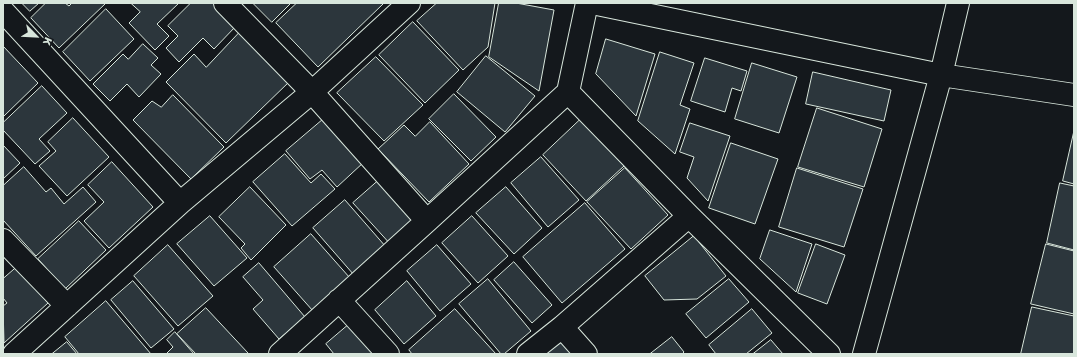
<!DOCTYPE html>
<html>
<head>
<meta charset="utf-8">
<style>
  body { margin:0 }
  #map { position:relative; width:1077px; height:357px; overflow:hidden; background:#14181c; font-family:"Work Sans",sans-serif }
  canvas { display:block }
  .frame { position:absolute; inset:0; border:4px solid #d8e6dc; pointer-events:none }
  .north { position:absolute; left:16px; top:16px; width:40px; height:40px; -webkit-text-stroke:3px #14181c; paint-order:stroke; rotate:114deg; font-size:11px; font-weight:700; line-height:16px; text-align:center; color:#d8e6dc }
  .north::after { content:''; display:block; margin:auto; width:14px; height:18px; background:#d8e6dc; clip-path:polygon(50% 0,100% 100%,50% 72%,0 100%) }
</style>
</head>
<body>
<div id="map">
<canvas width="1077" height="357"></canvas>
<div class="frame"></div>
<div class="north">K</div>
</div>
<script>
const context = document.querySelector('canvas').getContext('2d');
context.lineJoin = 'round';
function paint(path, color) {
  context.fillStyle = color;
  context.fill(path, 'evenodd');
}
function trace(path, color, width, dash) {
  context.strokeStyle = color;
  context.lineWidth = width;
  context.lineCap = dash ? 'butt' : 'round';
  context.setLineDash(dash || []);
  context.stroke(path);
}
const building = new Path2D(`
  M 22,3 L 39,3 L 30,11 Z
  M 46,3 L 65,3 L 69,6 L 72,3 L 106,3 L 59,48 L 31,18 Z
  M 131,3 L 179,3 L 157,24 L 169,36 L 155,50 L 129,23 L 140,12 Z
  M 191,3 L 213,3 L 236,26 L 214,49 L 203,38 L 179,62 L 166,48 L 178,36 L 168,26 Z
  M 253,3 L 291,3 L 272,22 Z
  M 297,3 L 382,3 L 383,4 L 318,67 L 276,23 Z
  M 437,3 L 495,3 L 488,47 L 463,70 L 417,21 Z
  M 499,3 L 516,3 L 554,10 L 539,91 L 489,57 Z
  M 106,9 L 134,39 L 90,81 L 63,52 Z
  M 413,22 L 459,70 L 425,103 L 379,55 Z
  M 241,31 L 290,81 L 226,143 L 166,82 L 194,54 L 206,67 Z
  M 606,39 L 655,54 L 636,116 L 596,74 Z
  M 143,44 L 158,58 L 151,65 L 161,74 L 139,97 L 127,84 L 110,101 L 93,84 L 123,54 L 128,59 Z
  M 3,46 L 38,83 L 3,117 Z
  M 660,52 L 694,63 L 680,105 L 690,109 L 675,154 L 638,121 Z
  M 486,56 L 535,96 L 505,132 L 457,92 Z
  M 376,57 L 423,105 L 384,141 L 337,93 Z
  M 705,58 L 747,71 L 741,91 L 732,88 L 725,112 L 691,101 Z
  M 752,63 L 797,77 L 779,133 L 735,119 Z
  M 813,72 L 891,90 L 884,121 L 806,104 Z
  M 42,86 L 67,113 L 39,139 L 50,151 L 35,164 L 3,130 L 3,123 Z
  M 454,94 L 496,137 L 471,161 L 429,119 Z
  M 173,95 L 224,147 L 191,179 L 133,120 L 152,101 L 161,107 Z
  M 817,108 L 882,129 L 864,187 L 798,167 Z
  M 326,117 L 364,162 L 337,187 L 322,170 L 310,179 L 286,151 Z
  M 73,118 L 109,157 L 67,196 L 39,166 L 56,151 L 48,142 Z
  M 581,119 L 624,166 L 586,201 L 543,155 Z
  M 430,122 L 469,164 L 429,202 L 378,149 L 404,125 L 415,136 Z
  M 690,123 L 730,136 L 708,201 L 687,178 L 694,157 L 680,152 Z
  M 1074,131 L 1074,184 L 1063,181 Z
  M 731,143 L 778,159 L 755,224 L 709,208 Z
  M 3,145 L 20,163 L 3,179 Z
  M 285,154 L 311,183 L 321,174 L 335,189 L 292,226 L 253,182 Z
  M 541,157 L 579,200 L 548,227 L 511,183 Z
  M 112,162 L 153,207 L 109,248 L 84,221 L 104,202 L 88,185 Z
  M 24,167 L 46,192 L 51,188 L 64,204 L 83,187 L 96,202 L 36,256 L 3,220 L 3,186 Z
  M 625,168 L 668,215 L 631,249 L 587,202 Z
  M 797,168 L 863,189 L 844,247 L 779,227 Z
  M 378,181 L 417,224 L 392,246 L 353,203 Z
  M 1060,183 L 1074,186 L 1074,250 L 1047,243 Z
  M 250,187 L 286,225 L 251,260 L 241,248 L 245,244 L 219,217 Z
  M 506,187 L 542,228 L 514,254 L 476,213 Z
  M 345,200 L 386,247 L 354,275 L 313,228 Z
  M 585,203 L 625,249 L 562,303 L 523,257 Z
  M 210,216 L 247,258 L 214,286 L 177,244 Z
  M 472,216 L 508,256 L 478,283 L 442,243 Z
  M 79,221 L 106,250 L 65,289 L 38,259 Z
  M 770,230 L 812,244 L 796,292 L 760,259 Z
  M 311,234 L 350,278 L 313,311 L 274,267 Z
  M 694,236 L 726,276 L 697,299 L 664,300 L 645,276 Z
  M 816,244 L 845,255 L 827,304 L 798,293 Z
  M 1046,244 L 1074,251 L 1074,314 L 1031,304 Z
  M 168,245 L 213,296 L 178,326 L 134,276 Z
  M 437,245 L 471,284 L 440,311 L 407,271 Z
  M 514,262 L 552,305 L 532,323 L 494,280 Z
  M 259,263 L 305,317 L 279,339 L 253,309 L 263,300 L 243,277 Z
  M 17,267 L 48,303 L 4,343 L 3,306 L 7,303 L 3,298 L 3,279 Z
  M 488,279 L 531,331 L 504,354 L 501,354 L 459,304 Z
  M 729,279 L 749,302 L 706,338 L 686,314 Z
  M 133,281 L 174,329 L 151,348 L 111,300 Z
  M 407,281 L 436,316 L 404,344 L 375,310 Z
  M 106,301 L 151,354 L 79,354 L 65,337 Z
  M 1032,307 L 1074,316 L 1074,354 L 1021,354 Z
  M 206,308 L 248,353 L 247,354 L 196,354 L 177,334 Z
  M 455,309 L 496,354 L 412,354 L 409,350 Z
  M 752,309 L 772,333 L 746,354 L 716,354 L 709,345 Z
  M 353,321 L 381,354 L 334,354 L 326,344 Z
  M 175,332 L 194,354 L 166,354 L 173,347 L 167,340 Z
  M 562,337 L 575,354 L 540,354 Z
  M 672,337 L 684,352 L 682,354 L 650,354 Z
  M 771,340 L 783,354 L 753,354 Z
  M 67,342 L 77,354 L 52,354 Z`);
paint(building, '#2c363c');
trace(building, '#d8e6dc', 1);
const minor = new Path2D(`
  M 225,3 L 312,92 L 427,221
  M 592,3 L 941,75 L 1074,95
  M 3,11 L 180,203
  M 568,92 L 587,3
  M 3,240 L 67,306
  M 339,300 L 388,354
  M 562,327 L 586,354
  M 14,354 L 180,203 L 312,92 L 409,3
  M 280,354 L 427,221 L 568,92 L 689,216 L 829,354
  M 528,354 L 562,327 L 689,216
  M 864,354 L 941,75 L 958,3`);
trace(minor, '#d8e6dc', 24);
trace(minor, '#14181c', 22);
</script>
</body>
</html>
